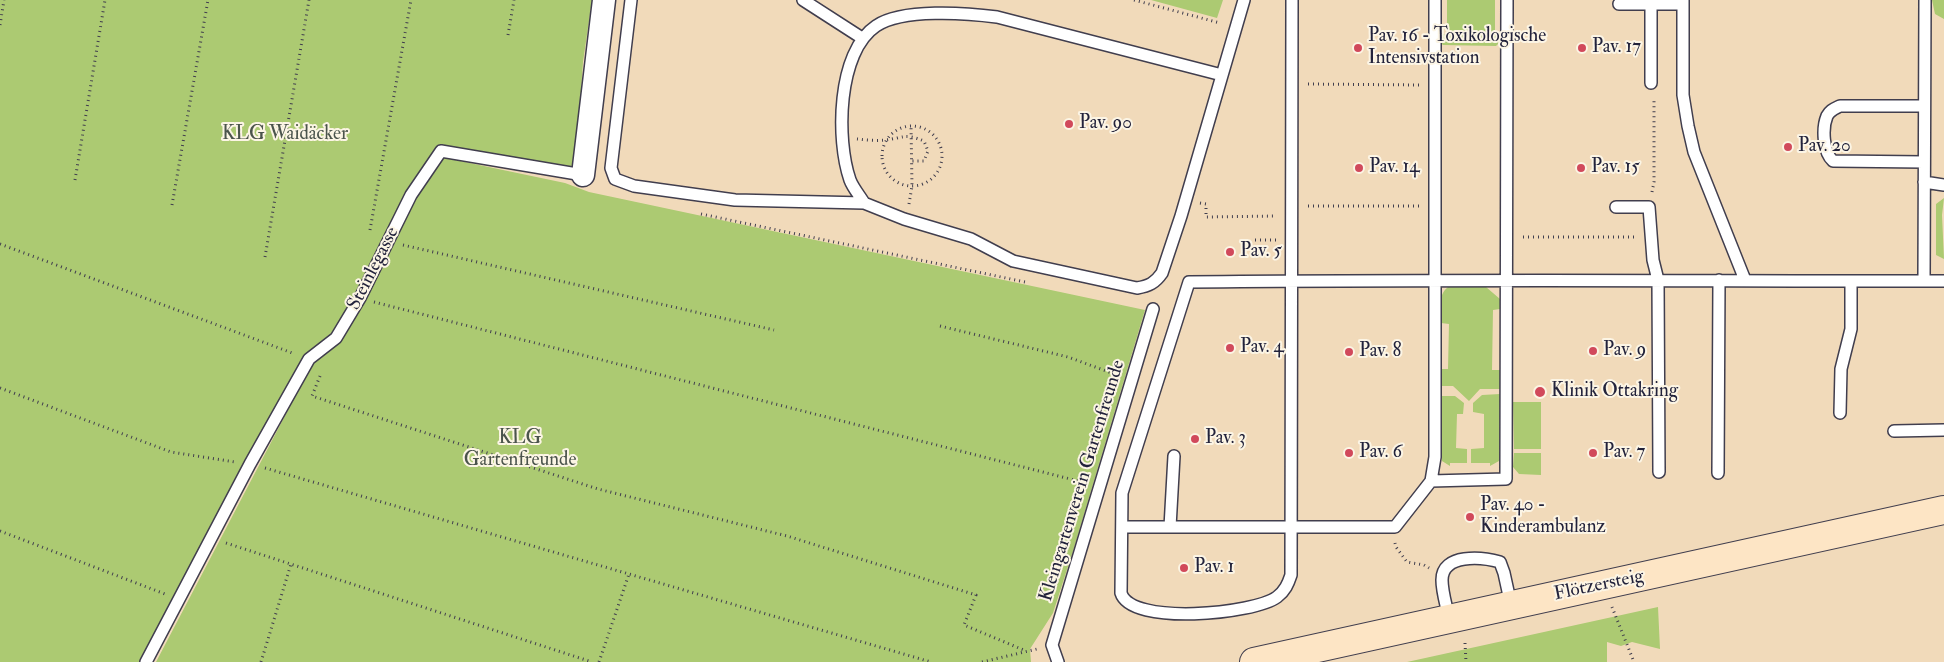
<!DOCTYPE html>
<html>
<head>
<meta charset="utf-8">
<style>
  body { margin:0 }
  canvas { display:block; background:#f1daba }
</style>
</head>
<body>
<canvas width="1944" height="662"></canvas>
<script>
const context = document.querySelector('canvas').getContext('2d');
context.lineJoin = 'round';
function paint(path, color) {
  context.fillStyle = color;
  context.fill(path, 'evenodd');
}
function trace(path, color, width, dash) {
  context.strokeStyle = color;
  context.lineWidth = width;
  context.lineCap = dash ? 'butt' : 'round';
  context.setLineDash(dash || []);
  context.stroke(path);
}
function write(font, color, halo, rows, align = 'center') {
  context.font = font + ' "IM FELL Double Pica",serif';
  context.lineWidth = 4;
  context.setLineDash([]);
  context.textBaseline = 'middle';
  context.strokeStyle = halo;
  context.fillStyle = color;
  for (const [text, x, y, turn = 0] of rows) {
    context.save();
    context.translate(x, y);
    context.rotate((+turn || 0) * Math.PI / 180);
    context.textAlign = isNaN(turn) ? turn : align;
    if (halo) context.strokeText(text, 0, 0);
    context.fillText(text, 0, 0);
    context.restore();
  }
}
paint(new Path2D(`
  M 0,0 L 592,0 L 583,62 L 577,152 L 570,170 L 440,144 L 397,213 L 342,321 L 297,371 L 141,662 L 0,662 Z
  M 1151,0 L 1223,0 L 1217,18 Z
  M 1447,0 L 1495,0 L 1495,33 L 1500,34 L 1498,44 L 1496,46 L 1443,45 L 1440,42 L 1440,34 L 1447,34 Z
  M 1932,0 L 1944,0 L 1944,19 L 1935,14 Z
  M 441,157 L 565,183 L 589,192 L 1145,310 L 1073,551 L 1053,613 L 1030,649 L 1031,662 L 156,662 L 311,366 L 339,338 L 408,205 Z
  M 1944,198 L 1942,215 L 1944,259 L 1936,255 L 1936,204 Z
  M 1448,287 L 1486,287 L 1500,299 L 1500,309 L 1493,310 L 1492,370 L 1500,370 L 1500,389 L 1480,389 L 1469,401 L 1453,386 L 1440,386 L 1440,369 L 1448,369 L 1449,324 L 1441,323 C 1441,310 1437,296 1448,287 Z
  M 1500,394 L 1499,461 L 1490,466 L 1490,463 L 1471,463 L 1471,449 L 1484,448 L 1484,414 L 1473,412 L 1473,403 L 1482,395 Z
  M 1441,396 L 1455,396 L 1464,403 L 1463,414 L 1457,414 L 1456,448 L 1467,449 L 1467,463 L 1450,463 L 1450,466 L 1442,461 Z
  M 1513,402 L 1541,402 L 1541,449 L 1514,449 Z
  M 1514,453 L 1541,453 L 1541,475 L 1519,474 L 1513,467 Z
  M 1658,607 L 1660,649 L 1632,642 L 1621,646 L 1607,642 L 1607,662 L 1407,662 Z`), '#acca72');
const service = new Path2D(`
  M 631,0 L 611,168 L 615,179 L 634,186 L 735,200 L 864,203 L 904,219 L 971,239 L 1013,261 L 1137,288 C 1149,286 1155,283 1162,273 L 1181,216 L 1244,0
  M 803,0 L 862,38
  M 1292,0 L 1291,575 C 1288,584 1285,591 1277,597 C 1254,614 1131,626 1121,593 L 1122,493 L 1189,282 C 1440,279 1692,281 1944,281
  M 1683,0 L 1683,95 L 1688,126 L 1694,152 L 1745,280
  M 1619,4 L 1683,4
  M 1651,4 L 1651,83
  M 1924,106 L 1840,106 C 1834,109 1830,110 1827,116 C 1822,128 1823,152 1833,161 L 1924,162
  M 1924,182 L 1944,185
  M 864,203 C 860,196 853,188 850,180 C 836,140 837,52 876,26 C 902,8 967,13 997,17 L 1222,75
  M 1616,207 L 1649,207 L 1653,260 L 1658,280 L 1659,472
  M 1924,281 L 1925,0
  M 1840,413 L 1841,369 L 1851,329 L 1851,281
  M 1894,431 L 1944,430
  M 1718,473 L 1719,280
  M 1431,481 L 1506,479 L 1507,0
  M 1122,527 L 1395,527 L 1431,481 L 1435,457 L 1435,0
  M 1170,527 L 1174,456
  M 1449,619 C 1447,607 1442,593 1442,580 C 1442,553 1482,557 1500,562 L 1504,573 L 1511,605
  M 146,662 L 250,464 L 309,359 L 336,338 L 360,298 L 411,195 L 441,151 L 583,175
  M 1058,662 L 1052,645 L 1153,309`);
const minor = new Path2D(`
  M 583,175 L 604,0`);
const secondary = new Path2D(`
  M 1254,662 L 1944,510`);
trace(service, '#413e4e', 14);
trace(minor, '#413e4e', 25);
trace(secondary, '#413e4e', 30);
trace(new Path2D(`
  M 1134,0 L 1220,23
  M 0,25 L 4,0
  M 508,35 L 514,0
  M 1308,84 L 1419,85
  M882 156a30 30 0 1 1 60 0a30 30 0 1 1-60 0Z
  M 857,139 C 866,140 876,141 885,140 C 904,138 904,133 924,141 L 928,151 L 924,161 L 912,161
  M 75,180 L 105,0
  M 1652,192 L 1654,182 L 1654,98
  M 1200,203 L 1206,204 L 1206,217 L 1276,216
  M 909,204 L 912,186 L 911,126
  M 172,205 L 208,0
  M 1308,206 L 1419,206
  M 701,214 L 1025,282
  M 370,230 L 411,0
  M 1523,237 L 1637,237
  M 1255,240 L 1277,240
  M 0,244 L 295,354
  M 403,245 L 774,330
  M 265,257 L 309,0
  M 374,302 L 1086,483
  M 940,326 L 1068,357 L 1117,375
  M 320,376 L 312,396 L 598,489 L 787,536 L 976,595 L 964,625 L 1026,651
  M 0,388 L 171,452 L 235,462
  M 265,468 L 931,662
  M 0,531 L 165,594
  M 226,543 L 592,662
  M 1395,543 L 1396,547 L 1407,562 L 1424,565 L 1429,568
  M 1612,607 L 1634,662
  M 1465,643 L 1466,662
  M 261,662 L 291,564
  M 599,662 L 629,574
  M 982,662 L 1037,649`), '#413e4e', 3, [1, 4]);
trace(service, '#fff', 11);
trace(minor, '#fff', 22);
trace(secondary, '#fde5c5', 28);
for (const [x, y, r, color] of [
  [1358,48,5,"#d1495b"],
  [1582,48,5,"#d1495b"],
  [1069,124,5,"#d1495b"],
  [1788,147,5,"#d1495b"],
  [1359,168,5,"#d1495b"],
  [1581,168,5,"#d1495b"],
  [1230,252,5,"#d1495b"],
  [1230,348,5,"#d1495b"],
  [1593,351,5,"#d1495b"],
  [1349,352,5,"#d1495b"],
  [1540,392,6,"#d1495b"],
  [1195,439,5,"#d1495b"],
  [1349,453,5,"#d1495b"],
  [1593,453,5,"#d1495b"],
  [1470,517,5,"#d1495b"],
  [1184,568,5,"#d1495b"]
]) {
  const dot = new Path2D();
  dot.arc(x, y, r, 0, 2 * Math.PI);
  context.fillStyle = color;
  context.fill(dot);
  trace(dot, '#fcf5e5', 2);
}
write('19px', '#22223b', '#fcf5e5', [
  ["Pav. 16 - Toxikologische",1368,37],
  ["Intensivstation",1368,59],
  ["Pav. 17",1592,48],
  ["Pav. 90",1079,124],
  ["Pav. 20",1798,147],
  ["Pav. 14",1369,168],
  ["Pav. 15",1591,168],
  ["Pav. 5",1240,252],
  ["Pav. 4",1240,348],
  ["Pav. 9",1603,351],
  ["Pav. 8",1359,352],
  ["Klinik Ottakring",1551,392],
  ["Pav. 3",1205,439],
  ["Pav. 6",1359,453],
  ["Pav. 7",1603,453],
  ["Pav. 40 -",1480,506],
  ["Kinderambulanz",1480,528],
  ["Pav. 1",1194,568]
], 'left');
write('19px', '#4b544c', '#fcf5e5', [
  ["KLG Waidäcker",285,135],
  ["KLG",520,439],
  ["Gartenfreunde",520,461]
]);
write('19px', '#22223b', '#fcf5e5', [
  ["Steinlegasse",374,269,-63],
  ["Kleingartenverein Gartenfreunde",1083,481,-73],
  ["Flötzersteig",1599,586,-12]
]);
</script>
</body>
</html>
